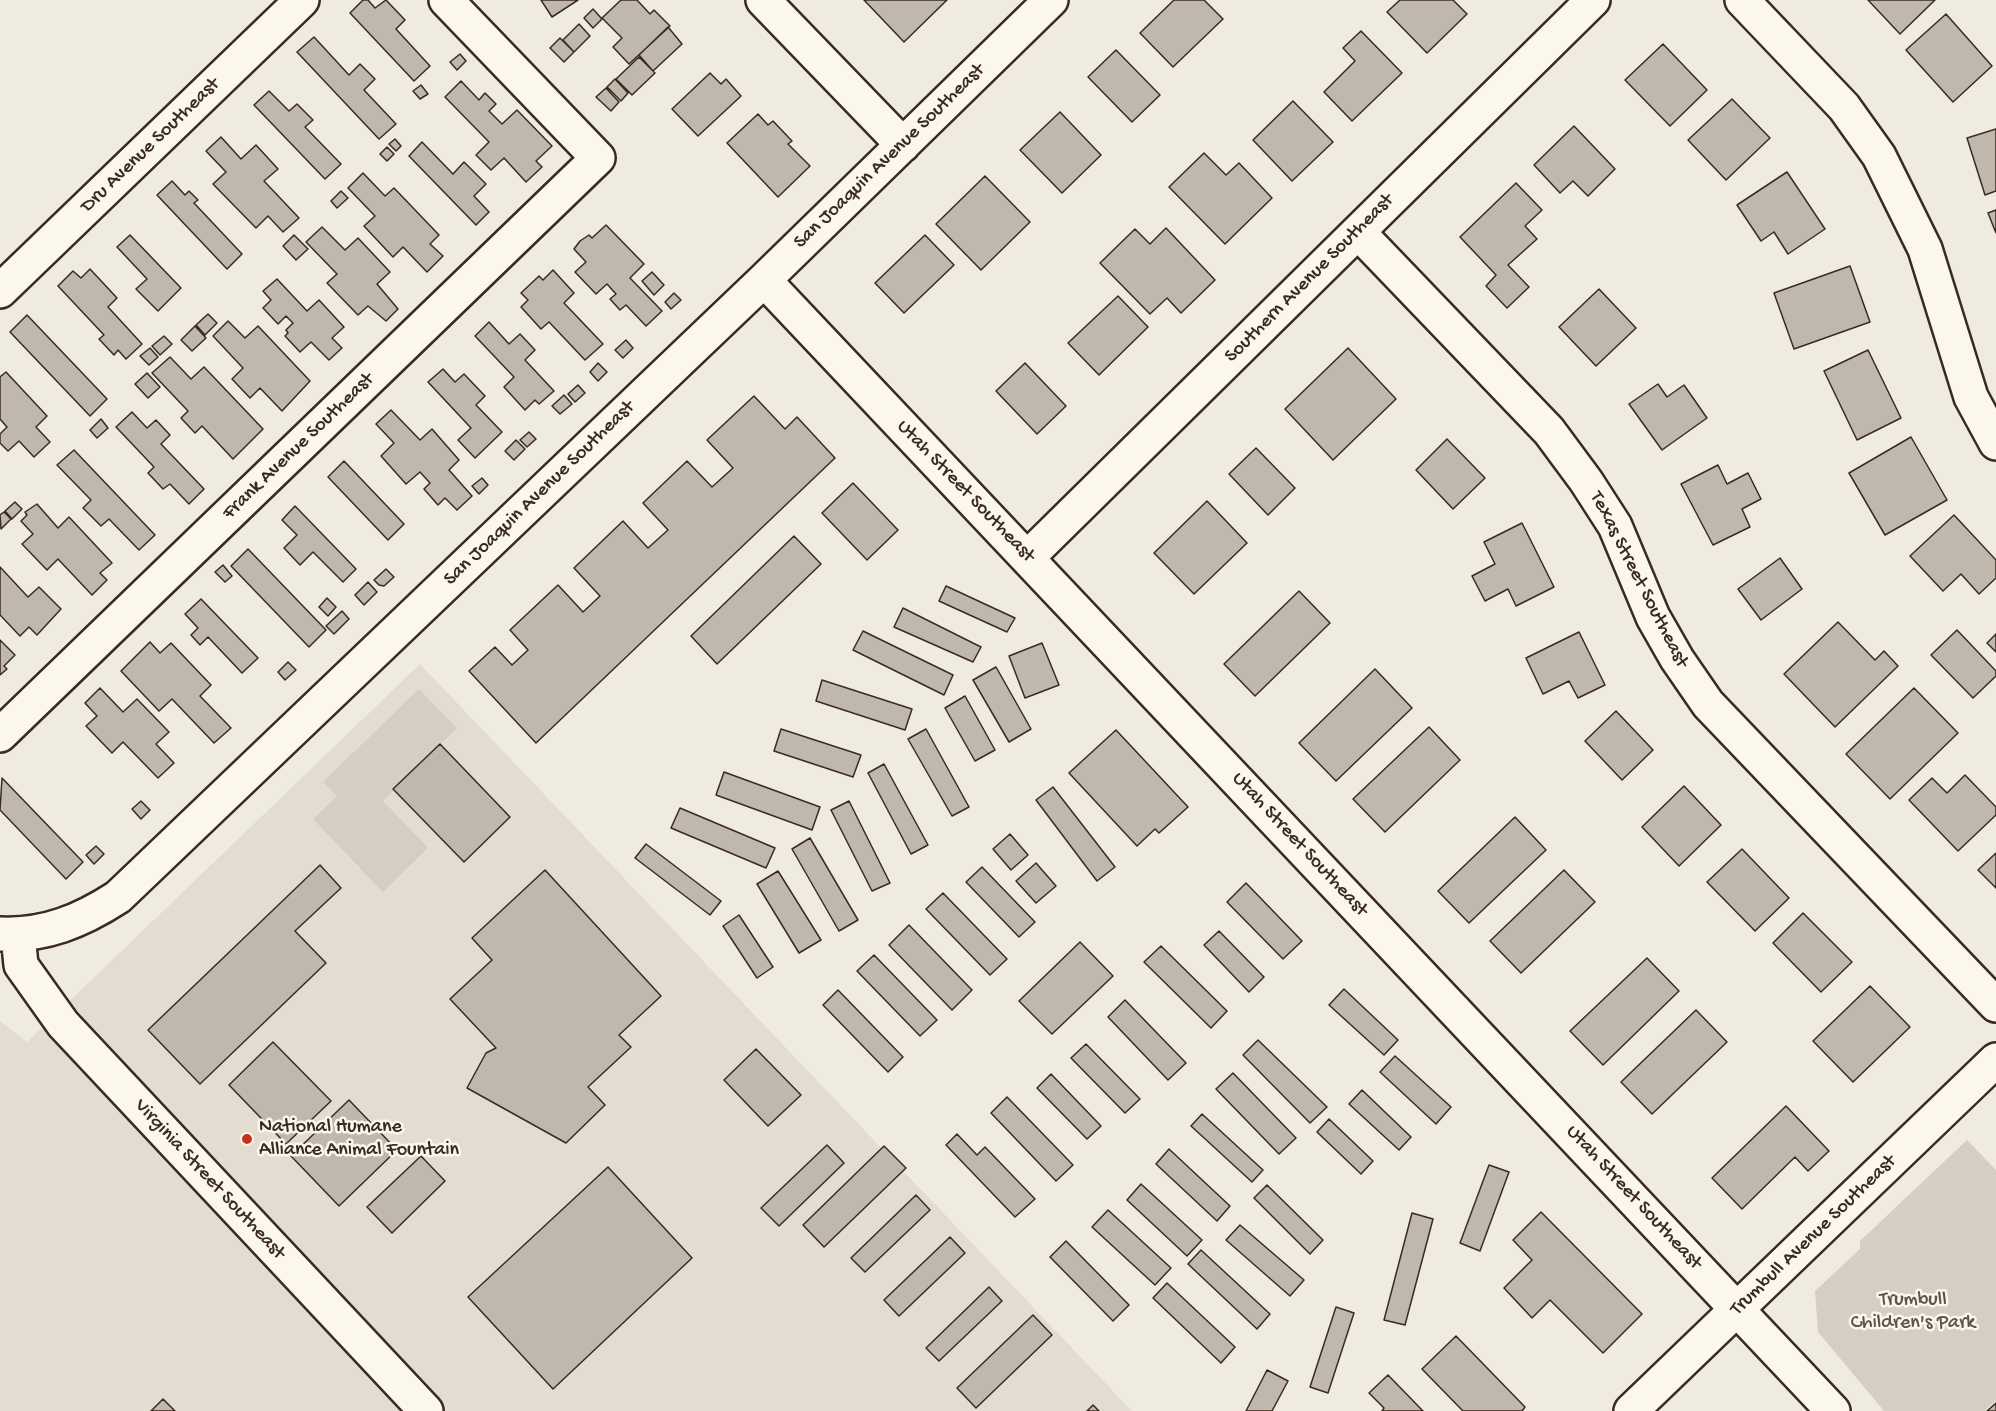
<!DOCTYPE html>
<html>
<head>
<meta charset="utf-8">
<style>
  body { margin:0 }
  canvas { display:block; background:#f0ebe0 }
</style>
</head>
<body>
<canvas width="1996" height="1411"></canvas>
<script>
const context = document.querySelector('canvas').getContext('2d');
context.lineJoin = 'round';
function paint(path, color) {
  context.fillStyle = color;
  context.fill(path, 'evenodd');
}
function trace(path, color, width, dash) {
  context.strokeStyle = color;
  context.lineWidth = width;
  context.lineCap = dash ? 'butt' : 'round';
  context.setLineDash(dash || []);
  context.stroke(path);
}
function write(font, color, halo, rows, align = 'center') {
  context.font = font + ' "Gochi Hand",sans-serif';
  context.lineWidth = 5;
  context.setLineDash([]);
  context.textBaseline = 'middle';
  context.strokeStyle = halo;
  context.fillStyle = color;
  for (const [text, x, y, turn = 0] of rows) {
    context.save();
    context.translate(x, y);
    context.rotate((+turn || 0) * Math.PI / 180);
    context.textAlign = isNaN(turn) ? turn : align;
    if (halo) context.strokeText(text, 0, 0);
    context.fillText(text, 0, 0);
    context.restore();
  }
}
paint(new Path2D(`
  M 420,664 L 1132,1411 L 0,1411 L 0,1021 L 27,1042 Z`), '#e2dcd1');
paint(new Path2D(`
  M 419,689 L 457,728 L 383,801 L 428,848 L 383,892 L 313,819 L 337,796 L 323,782 Z
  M 1967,1140 L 1996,1170 L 1996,1400 L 1984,1411 L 1884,1411 L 1818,1332 L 1815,1291 L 1860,1249 L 1860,1241 Z`), '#d5cec3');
const building = new Path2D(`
  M 363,0 L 368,0 L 375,8 L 386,0 L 405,20 L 396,29 L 430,66 L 414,81 L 350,13 Z
  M 541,0 L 578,0 L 552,17 Z
  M 621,0 L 637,0 L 650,14 L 654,10 L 670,26 L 629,64 L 613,47 L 622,38 L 602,18 Z
  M 864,0 L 947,0 L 904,42 Z
  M 1174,0 L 1204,0 L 1223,19 L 1173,67 L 1140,33 Z
  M 1400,0 L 1453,0 L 1467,14 L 1427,53 L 1387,12 Z
  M 1868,0 L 1935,0 L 1900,34 Z
  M 593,9 L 602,19 L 593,28 L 584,18 Z
  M 1946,14 L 1992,66 L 1953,102 L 1906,50 Z
  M 579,24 L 590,36 L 574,52 L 563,40 Z
  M 668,27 L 682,44 L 653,71 L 639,55 Z
  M 1361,31 L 1402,73 L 1352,121 L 1324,92 L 1355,61 L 1343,48 Z
  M 314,37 L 349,75 L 360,64 L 375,79 L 364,90 L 396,124 L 379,139 L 297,52 Z
  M 560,38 L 574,52 L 564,62 L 550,48 Z
  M 1663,44 L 1707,90 L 1670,126 L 1625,80 Z
  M 1116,50 L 1160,95 L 1132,122 L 1088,77 Z
  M 460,54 L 466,61 L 457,70 L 450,62 Z
  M 639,57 L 655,73 L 632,95 L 616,79 Z
  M 710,73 L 721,84 L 726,79 L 741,96 L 698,136 L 672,109 Z
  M 615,79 L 628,93 L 621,101 L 607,87 Z
  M 461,81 L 479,100 L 485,93 L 496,104 L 489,111 L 502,124 L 517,110 L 552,146 L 536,161 L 542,167 L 526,182 L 504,158 L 491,170 L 476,155 L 489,142 L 445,97 Z
  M 421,85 L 428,94 L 420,99 L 413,91 Z
  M 606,88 L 619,102 L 611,111 L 596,97 Z
  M 269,91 L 289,111 L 297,104 L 313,120 L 305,127 L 341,164 L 325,179 L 254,105 Z
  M 1732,99 L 1770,138 L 1726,180 L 1688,140 Z
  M 1293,101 L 1333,142 L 1292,181 L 1253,140 Z
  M 1060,112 L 1101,155 L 1062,193 L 1020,150 Z
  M 758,114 L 768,125 L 773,121 L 792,141 L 788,144 L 810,166 L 778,197 L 727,143 Z
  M 1574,126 L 1615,169 L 1588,196 L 1573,181 L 1560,193 L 1534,165 Z
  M 1996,129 L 1996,191 L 1985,195 L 1967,138 Z
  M 221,137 L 241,159 L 256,145 L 278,169 L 264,181 L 299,218 L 283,232 L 268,216 L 256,228 L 213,184 L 226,172 L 206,151 Z
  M 395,139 L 401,146 L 396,151 L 389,144 Z
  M 422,142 L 453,174 L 464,162 L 486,184 L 474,196 L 489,212 L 476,225 L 409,156 Z
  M 387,147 L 394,154 L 387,161 L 380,154 Z
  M 1204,153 L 1226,175 L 1239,163 L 1272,198 L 1225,244 L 1169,187 Z
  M 1787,172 L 1825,229 L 1788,254 L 1774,232 L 1761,241 L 1737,205 Z
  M 363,173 L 385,196 L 394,188 L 439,235 L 430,244 L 443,256 L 427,272 L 403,247 L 393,257 L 364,226 L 375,216 L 348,188 Z
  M 985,176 L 1030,222 L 981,270 L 936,224 Z
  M 172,181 L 185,195 L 189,191 L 198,200 L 194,203 L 242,254 L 227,269 L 157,195 Z
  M 1516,183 L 1542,210 L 1525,226 L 1537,239 L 1508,265 L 1529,287 L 1507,308 L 1486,286 L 1496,275 L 1460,237 Z
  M 341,191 L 348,198 L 337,208 L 331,201 Z
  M 1996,210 L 1996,233 L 1988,213 Z
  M 606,225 L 644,264 L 630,278 L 662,311 L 646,326 L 626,305 L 620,310 L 610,299 L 616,294 L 607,284 L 596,294 L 575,272 L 586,262 L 574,249 L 580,241 L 589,235 L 592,238 Z
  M 322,227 L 345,250 L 358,238 L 390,272 L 377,284 L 398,309 L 386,321 L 368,306 L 358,315 L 327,283 L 337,274 L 306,242 Z
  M 1166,228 L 1215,280 L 1181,313 L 1167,298 L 1150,314 L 1100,263 L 1135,229 L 1150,244 Z
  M 130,235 L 181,288 L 158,311 L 136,289 L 147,279 L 117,247 Z
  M 294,235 L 308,249 L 296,260 L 283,246 Z
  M 925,235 L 954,265 L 904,313 L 875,283 Z
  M 1850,266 L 1870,322 L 1794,349 L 1774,293 Z
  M 90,269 L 117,298 L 108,307 L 142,344 L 126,359 L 118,350 L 114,355 L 99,339 L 104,335 L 58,286 L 73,271 L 81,278 Z
  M 553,270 L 574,293 L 564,303 L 603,344 L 585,360 L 549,322 L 541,329 L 521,307 L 528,300 L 521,293 L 539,276 L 543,280 Z
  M 652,272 L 664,285 L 654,295 L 642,281 Z
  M 277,279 L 307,311 L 319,300 L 344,327 L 332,338 L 342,348 L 329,360 L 311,342 L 300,352 L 285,336 L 288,333 L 286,330 L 293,323 L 286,316 L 278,324 L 263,308 L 271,300 L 263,291 Z
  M 1599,289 L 1636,328 L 1596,366 L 1559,327 Z
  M 674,293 L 681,300 L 671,309 L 665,302 Z
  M 1118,296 L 1148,327 L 1099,375 L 1068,343 Z
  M 208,314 L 217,323 L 205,335 L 196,325 Z
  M 27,315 L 107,399 L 90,416 L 10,332 Z
  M 228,321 L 245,338 L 258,326 L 310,381 L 282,411 L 260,388 L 250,398 L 232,379 L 243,368 L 213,336 Z
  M 489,322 L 509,344 L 520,334 L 535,350 L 525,360 L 554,391 L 539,404 L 535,400 L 525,410 L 504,387 L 514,377 L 475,336 Z
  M 195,326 L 206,338 L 192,351 L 181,340 Z
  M 164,336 L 172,344 L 160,355 L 152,346 Z
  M 626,340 L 633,348 L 623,358 L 615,350 Z
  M 150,348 L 158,357 L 149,365 L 140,356 Z
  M 1348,348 L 1396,399 L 1333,460 L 1285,409 Z
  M 1868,350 L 1901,418 L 1857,440 L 1824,371 Z
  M 170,357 L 191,379 L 204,367 L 263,429 L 233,459 L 202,426 L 195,433 L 181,418 L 188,411 L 152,373 Z
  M 598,363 L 607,372 L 598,381 L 590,372 Z
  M 1025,363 L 1066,406 L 1037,434 L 996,391 Z
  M 443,369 L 455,382 L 464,374 L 485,396 L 476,405 L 502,432 L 475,458 L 458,440 L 471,428 L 428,382 Z
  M 6,372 L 47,416 L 36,427 L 50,442 L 34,457 L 19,441 L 8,451 L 0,443 L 0,434 L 7,427 L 0,419 L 0,377 Z
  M 147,373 L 160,387 L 148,398 L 135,384 Z
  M 1658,384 L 1667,397 L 1684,385 L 1707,418 L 1662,450 L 1629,404 Z
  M 578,385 L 585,393 L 575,402 L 568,394 Z
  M 564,395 L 572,404 L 560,414 L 552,406 Z
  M 754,396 L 785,429 L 797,417 L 835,458 L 536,743 L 469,671 L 495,647 L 512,665 L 528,650 L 510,630 L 558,585 L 583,612 L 600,596 L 574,568 L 623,521 L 648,548 L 668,530 L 643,503 L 687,461 L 712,487 L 733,468 L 707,440 Z
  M 391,410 L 420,440 L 432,429 L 459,460 L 449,470 L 472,496 L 457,510 L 445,498 L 438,505 L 424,489 L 430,483 L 420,472 L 406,484 L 381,456 L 394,443 L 376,424 Z
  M 132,412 L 147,428 L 156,420 L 170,435 L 161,444 L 204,489 L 189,504 L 170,484 L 163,489 L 148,473 L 154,467 L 116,427 Z
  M 101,419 L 108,428 L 97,438 L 90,430 Z
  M 529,432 L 536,439 L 527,447 L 520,440 Z
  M 1911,437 L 1947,500 L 1885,535 L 1849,473 Z
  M 1447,439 L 1485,478 L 1453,509 L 1416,470 Z
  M 516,440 L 525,449 L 514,460 L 505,451 Z
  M 1256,448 L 1295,488 L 1268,515 L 1229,474 Z
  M 74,450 L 155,535 L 139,550 L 109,519 L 101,526 L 83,508 L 91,500 L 57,465 Z
  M 344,461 L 404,524 L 388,540 L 328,477 Z
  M 1718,465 L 1727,484 L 1748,473 L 1761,499 L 1742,509 L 1750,527 L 1713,545 L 1681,484 Z
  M 482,478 L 488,485 L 479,494 L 472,486 Z
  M 853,483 L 898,530 L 867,560 L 822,513 Z
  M 1207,501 L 1247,543 L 1194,594 L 1154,553 Z
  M 15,502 L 22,509 L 12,519 L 5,511 Z
  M 37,504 L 58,528 L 69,517 L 112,563 L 100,573 L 107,580 L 92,595 L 58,559 L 47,570 L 22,544 L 33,534 L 21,521 L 27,515 L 25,512 Z
  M 295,506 L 356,569 L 343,582 L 313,552 L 300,565 L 284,548 L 297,535 L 282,520 Z
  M 4,512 L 11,519 L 1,529 L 0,515 Z
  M 1954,515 L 1996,560 L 1996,578 L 1979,594 L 1961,574 L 1943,591 L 1910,556 Z
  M 1522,523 L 1554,587 L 1516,606 L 1508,589 L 1485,601 L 1472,576 L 1495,564 L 1484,542 Z
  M 794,536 L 821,564 L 717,664 L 691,636 Z
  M 248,549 L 326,630 L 309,647 L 231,566 Z
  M 1780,558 L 1802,589 L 1761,620 L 1738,589 Z
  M 223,565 L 232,576 L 225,582 L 215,572 Z
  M 0,567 L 28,597 L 39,587 L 61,609 L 37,635 L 29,627 L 20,636 L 0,615 Z
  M 386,569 L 394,577 L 384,586 L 379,585 L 374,580 Z
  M 368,582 L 377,592 L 364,605 L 355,595 Z
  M 946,586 L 1015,618 L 1007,632 L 939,601 Z
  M 1299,591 L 1330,623 L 1255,696 L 1224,664 Z
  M 327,598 L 336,607 L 328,616 L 319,607 Z
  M 201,599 L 258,658 L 242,673 L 208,637 L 200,645 L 191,635 L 198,628 L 185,614 Z
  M 903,608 L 981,647 L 973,662 L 894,627 Z
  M 342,611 L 349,619 L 334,634 L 326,626 Z
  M 1838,622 L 1875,660 L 1884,651 L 1898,666 L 1835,727 L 1784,674 Z
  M 1957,630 L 1996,671 L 1996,676 L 1973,698 L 1931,655 Z
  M 863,631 L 953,675 L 944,695 L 853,650 Z
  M 1579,632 L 1605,685 L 1578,698 L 1569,681 L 1543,694 L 1526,658 Z
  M 1996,634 L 1996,652 L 1987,643 Z
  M 0,640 L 15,655 L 4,666 L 7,669 L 0,675 Z
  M 150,642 L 160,653 L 171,643 L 211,685 L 200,696 L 231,728 L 214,743 L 172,699 L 159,711 L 121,671 Z
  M 1042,643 L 1059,685 L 1025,698 L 1009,656 Z
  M 288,662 L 296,670 L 285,680 L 278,672 Z
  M 996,667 L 1031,729 L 1009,742 L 973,680 Z
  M 1375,669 L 1412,708 L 1336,781 L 1299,743 Z
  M 822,680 L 912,709 L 905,730 L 816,701 Z
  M 100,688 L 123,712 L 137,699 L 169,732 L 156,744 L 174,763 L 158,778 L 123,742 L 112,753 L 86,726 L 97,716 L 85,703 Z
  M 1914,688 L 1958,733 L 1890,799 L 1846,754 Z
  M 965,696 L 995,750 L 975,761 L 945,708 Z
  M 1616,711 L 1653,750 L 1622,780 L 1585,741 Z
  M 1429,727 L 1460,760 L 1385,832 L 1353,799 Z
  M 781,729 L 861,755 L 853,777 L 774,751 Z
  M 926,729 L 969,807 L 952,816 L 908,739 Z
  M 1116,730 L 1188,807 L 1159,833 L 1155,829 L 1137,846 L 1069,773 Z
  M 440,744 L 510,817 L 464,862 L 393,789 Z
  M 884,764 L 928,845 L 911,854 L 868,773 Z
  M 724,772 L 820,807 L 812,830 L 716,795 Z
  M 1965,775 L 1996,807 L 1996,815 L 1958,851 L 1909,800 L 1932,778 L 1947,793 Z
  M 2,778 L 83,862 L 66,879 L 0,810 Z
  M 1684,786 L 1721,825 L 1679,866 L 1642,827 Z
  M 1053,787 L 1115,867 L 1097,881 L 1036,800 Z
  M 141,801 L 150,810 L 141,819 L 132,809 Z
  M 849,801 L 890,883 L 872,891 L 831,810 Z
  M 680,808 L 775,848 L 766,868 L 671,828 Z
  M 1515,817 L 1546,850 L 1469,923 L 1438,891 Z
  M 1010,834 L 1028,855 L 1011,870 L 993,849 Z
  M 810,838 L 858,920 L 839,931 L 792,849 Z
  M 646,844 L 721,901 L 710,915 L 635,858 Z
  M 96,846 L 104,854 L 94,864 L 86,855 Z
  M 1742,849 L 1789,898 L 1755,931 L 1707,882 Z
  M 1996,853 L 1996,888 L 1978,870 Z
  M 1036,863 L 1056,886 L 1036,903 L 1016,881 Z
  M 320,865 L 341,888 L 295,931 L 326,963 L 200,1084 L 148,1030 Z
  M 982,867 L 1035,922 L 1019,937 L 966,882 Z
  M 545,870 L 661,996 L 619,1035 L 631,1047 L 588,1087 L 605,1105 L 566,1143 L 467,1088 L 486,1053 L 496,1048 L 450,999 L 492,960 L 472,938 Z
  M 1564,870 L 1595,902 L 1521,973 L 1490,941 Z
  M 778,871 L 821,940 L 799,953 L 757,884 Z
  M 1246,883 L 1302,941 L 1283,959 L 1227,902 Z
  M 943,893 L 1007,959 L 990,975 L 926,909 Z
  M 1803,913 L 1852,962 L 1821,992 L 1773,943 Z
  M 739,915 L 773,967 L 757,978 L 723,926 Z
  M 909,925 L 972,990 L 952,1010 L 889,945 Z
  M 1219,931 L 1264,977 L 1249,992 L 1204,945 Z
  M 1080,942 L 1113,976 L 1052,1034 L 1019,1001 Z
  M 1161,946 L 1227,1011 L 1211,1028 L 1144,962 Z
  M 874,955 L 937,1020 L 920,1036 L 857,971 Z
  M 1647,958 L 1679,991 L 1603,1065 L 1570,1031 Z
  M 1870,986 L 1910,1027 L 1853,1082 L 1813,1041 Z
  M 1344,989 L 1398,1040 L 1384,1055 L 1329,1005 Z
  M 838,990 L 903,1057 L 888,1072 L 823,1005 Z
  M 1125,1000 L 1186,1063 L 1168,1080 L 1108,1017 Z
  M 1696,1010 L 1727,1042 L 1652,1114 L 1621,1082 Z
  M 1258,1040 L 1327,1107 L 1310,1123 L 1243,1055 Z
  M 273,1042 L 331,1101 L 286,1144 L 229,1085 Z
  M 1086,1044 L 1140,1099 L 1125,1113 L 1071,1058 Z
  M 756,1049 L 801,1095 L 768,1126 L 724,1080 Z
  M 1395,1056 L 1451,1107 L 1436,1124 L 1380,1072 Z
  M 1233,1073 L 1296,1138 L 1279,1154 L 1216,1089 Z
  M 1051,1074 L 1101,1126 L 1087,1139 L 1037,1088 Z
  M 1362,1090 L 1411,1137 L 1399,1150 L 1349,1104 Z
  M 1007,1097 L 1073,1165 L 1056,1181 L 991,1113 Z
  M 349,1100 L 397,1150 L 339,1206 L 291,1156 Z
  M 1786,1106 L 1829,1151 L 1808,1171 L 1795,1157 L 1742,1209 L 1712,1178 Z
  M 1202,1114 L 1263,1170 L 1252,1182 L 1191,1126 Z
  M 1329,1119 L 1373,1161 L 1361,1174 L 1317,1132 Z
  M 957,1134 L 977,1155 L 985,1147 L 1035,1199 L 1015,1217 L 946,1145 Z
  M 827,1145 L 844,1163 L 779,1226 L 761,1208 Z
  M 884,1146 L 906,1168 L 824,1247 L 803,1225 Z
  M 1169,1149 L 1230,1206 L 1217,1221 L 1156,1164 Z
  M 421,1156 L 445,1181 L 392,1233 L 367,1207 Z
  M 1489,1165 L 1509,1172 L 1480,1251 L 1460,1243 Z
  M 608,1167 L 692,1258 L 553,1389 L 468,1297 Z
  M 1141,1184 L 1202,1240 L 1187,1256 L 1127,1200 Z
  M 1267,1185 L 1323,1240 L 1310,1254 L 1254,1198 Z
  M 916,1195 L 930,1210 L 865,1272 L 851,1258 Z
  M 1108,1210 L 1171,1268 L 1155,1285 L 1092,1227 Z
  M 1541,1212 L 1642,1314 L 1603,1353 L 1550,1300 L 1532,1318 L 1504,1288 L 1532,1260 L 1513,1240 Z
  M 1412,1213 L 1433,1219 L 1405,1325 L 1384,1320 Z
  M 1240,1225 L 1304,1280 L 1290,1296 L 1226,1240 Z
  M 950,1237 L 965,1253 L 899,1316 L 884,1300 Z
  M 1066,1241 L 1129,1305 L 1113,1321 L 1050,1257 Z
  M 1201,1250 L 1270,1314 L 1257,1329 L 1188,1264 Z
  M 1167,1283 L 1235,1347 L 1221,1363 L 1153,1298 Z
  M 989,1287 L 1002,1301 L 939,1361 L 926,1348 Z
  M 1336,1307 L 1354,1313 L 1328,1393 L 1310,1387 Z
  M 1033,1315 L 1052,1335 L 976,1408 L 957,1388 Z
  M 1456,1336 L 1525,1407 L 1522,1411 L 1463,1411 L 1422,1369 Z
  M 1267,1370 L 1288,1381 L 1272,1411 L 1246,1411 Z
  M 1388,1375 L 1423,1411 L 1382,1411 L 1384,1408 L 1369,1393 Z
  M 163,1399 L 175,1411 L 151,1411 Z
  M 1996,1403 L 1996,1411 L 1987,1411 Z
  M 1093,1405 L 1099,1411 L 1087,1411 Z`);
paint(building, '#c0b8ad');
trace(building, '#3b2a1e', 1.5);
const street = new Path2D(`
  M 763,0 L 903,145
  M 1742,0 L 1844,107 L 1879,156 L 1925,249 L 1971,397 L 1996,443
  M 1358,232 L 1549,431 L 1586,481 L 1615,526 L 1653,617 L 1677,659 L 1708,704 L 1996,1005
  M 764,280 L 1833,1411
  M 0,291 L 302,0
  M 1028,557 L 1593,0
  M 0,735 L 598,158 L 446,0
  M 0,934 C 45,936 81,921 118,897 L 764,280 L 1051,0
  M 18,935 L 21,965 L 63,1024 L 426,1411
  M 1631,1411 L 1996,1060`);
trace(street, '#3b2a1e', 38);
trace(street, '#fbf7ec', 33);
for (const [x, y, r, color] of [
  [247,1139,6,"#c8321e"]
]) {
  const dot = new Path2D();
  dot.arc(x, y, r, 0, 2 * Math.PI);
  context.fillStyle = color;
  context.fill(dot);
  trace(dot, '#fbf7ec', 2);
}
write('20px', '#3b2a1e', '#fbf7ec', [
  ["Dru Avenue Southeast",151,146,-44],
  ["San Joaquin Avenue Southeast",890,157,-44],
  ["Southern Avenue Southeast",1310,279,-45],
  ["Frank Avenue Southeast",299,447,-44],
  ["Utah Street Southeast",965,492,46],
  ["San Joaquin Avenue Southeast",540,494,-44],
  ["Texas Street Southeast",1638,580,63],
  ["Utah Street Southeast",1299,845,47],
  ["Virginia Street Southeast",209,1180,47],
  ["Utah Street Southeast",1633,1198,47],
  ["Trumbull Avenue Southeast",1814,1236,-44]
]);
write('20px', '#3b2a1e', '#fbf7ec', [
  ["National Humane",259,1128],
  ["Alliance Animal Fountain",259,1151]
], 'left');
write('20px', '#625347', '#fbf7ec', [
  ["Trumbull",1913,1301],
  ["Children's Park",1913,1324]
]);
</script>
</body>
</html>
